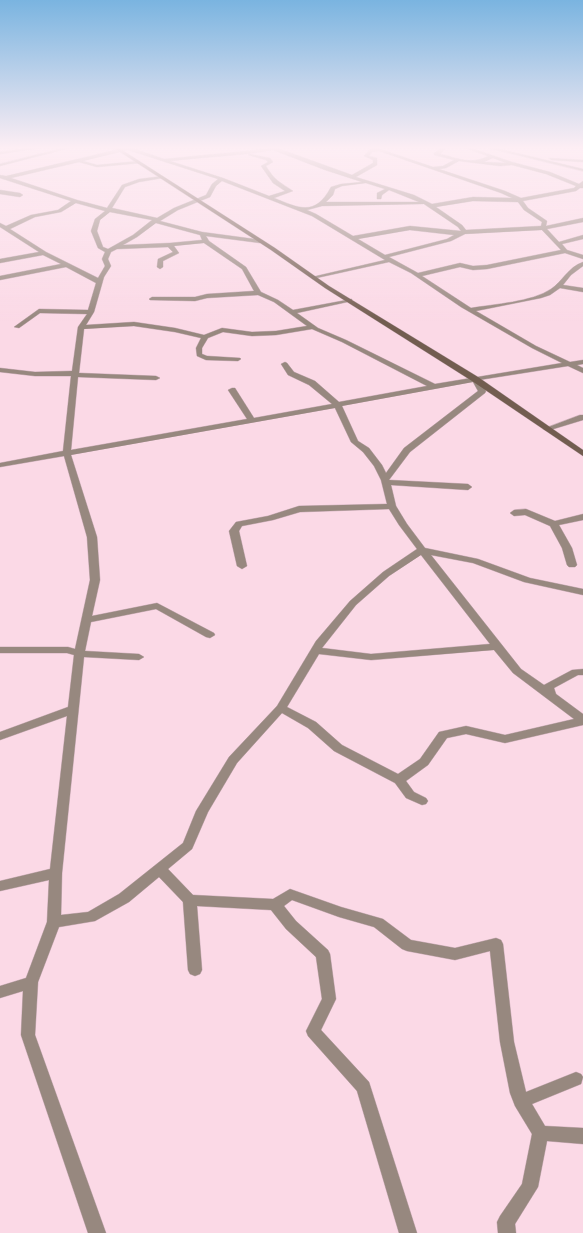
<!DOCTYPE html>
<html>
<head>
<meta charset="utf-8">
<style>
  body { margin:0 }
  canvas { display:block; background:#fbd9e6 }
</style>
</head>
<body>
<canvas width="583" height="1233"></canvas>
<script>
const context = document.querySelector('canvas').getContext('2d');
context.lineJoin = 'round';
function trace(path, color, width, dash) {
  context.strokeStyle = color;
  context.lineWidth = width;
  context.lineCap = dash ? 'butt' : 'round';
  context.setLineDash(dash || []);
  context.stroke(path);
}
function paint(path, color) {
  context.fillStyle = color;
  context.fill(path, 'evenodd');
}
const street = new Path2D(`
  M 28,148 L 40,148 L 0,154 L 0,152 Z
  M 63,148 L 70,148 L 0,166 L 0,164 Z
  M 124,148 L 132,148 L 164,159 L 277,148 L 352,175 L 373,163 L 373,160 L 364,156 L 369,150 L 373,149 L 371,148 L 377,148 L 433,167 L 443,166 L 454,160 L 434,155 L 434,153 L 440,149 L 439,148 L 445,149 L 440,154 C 458,158 471,165 488,156 L 465,148 L 471,148 L 512,162 L 550,172 L 579,184 L 583,181 L 583,188 L 580,188 L 576,191 L 523,201 L 528,208 L 547,221 L 546,226 L 583,218 L 583,222 L 547,229 L 559,242 L 583,235 L 583,239 L 562,244 L 567,250 L 583,255 L 583,259 L 565,253 L 487,269 L 473,270 L 460,267 L 422,276 L 471,308 C 494,304 532,302 551,289 C 562,282 568,267 583,262 L 583,266 L 571,275 L 563,285 L 583,288 L 583,292 L 560,288 L 550,295 L 541,298 L 476,311 L 536,346 L 570,362 L 583,360 L 583,364 L 577,365 L 583,368 L 583,373 L 568,366 L 479,380 L 486,391 L 485,393 L 410,452 L 389,480 L 468,484 L 472,487 L 468,490 L 391,485 L 396,506 L 407,524 L 425,548 L 478,559 L 530,578 L 583,589 L 583,595 L 524,582 L 473,563 L 431,555 L 521,669 L 544,685 L 572,670 L 583,669 L 583,675 L 578,675 L 554,688 L 556,694 L 583,714 L 583,725 L 505,743 L 466,734 L 447,738 L 428,765 L 406,781 L 414,792 L 426,798 L 428,801 L 426,804 L 422,805 L 406,798 L 395,783 L 334,751 L 308,728 L 282,713 L 237,763 L 208,812 L 192,849 L 168,869 L 193,895 L 273,899 L 290,889 L 341,907 L 383,919 L 411,940 L 455,948 L 496,938 L 501,940 L 503,944 L 514,1042 L 526,1092 L 576,1072 L 581,1074 L 583,1077 L 581,1084 L 532,1104 L 545,1126 L 583,1128 L 583,1144 L 547,1141 L 538,1187 L 515,1224 L 516,1233 L 498,1233 L 497,1222 L 500,1216 L 522,1184 L 532,1134 L 515,1106 L 510,1093 L 500,1042 L 490,951 L 455,960 L 407,951 L 402,949 L 374,927 L 339,917 L 292,900 L 284,906 L 296,921 L 328,950 L 330,954 L 336,999 L 321,1030 L 369,1082 L 417,1233 L 399,1233 L 357,1091 L 308,1036 L 306,1031 L 322,999 L 316,957 L 286,929 L 271,910 L 197,906 L 202,970 L 200,974 L 195,976 L 190,974 L 188,970 L 183,902 L 159,877 L 129,902 L 95,921 L 59,927 L 38,982 L 35,1035 L 106,1233 L 88,1233 L 21,1035 L 23,991 L 0,998 L 0,986 L 26,978 L 47,922 L 49,880 L 0,891 L 0,881 L 50,869 L 67,716 L 0,740 L 0,732 L 68,707 L 74,655 L 67,653 L 0,653 L 0,647 L 68,647 L 75,649 L 90,580 L 87,537 L 64,456 L 0,467 L 0,463 L 63,451 L 71,376 L 35,376 L 0,372 L 0,368 L 35,372 L 72,371 L 78,327 L 87,314 L 40,313 L 19,328 L 14,327 L 39,309 L 88,310 L 96,283 L 66,267 L 0,280 L 0,276 L 61,264 L 43,255 L 0,263 L 0,259 L 39,252 L 0,227 L 0,223 L 6,226 L 31,215 L 58,210 L 71,201 L 3,179 L 0,178 L 0,175 L 6,176 ZM 128,150 L 218,179 L 212,184 L 206,195 L 174,208 L 157,218 L 112,208 L 125,187 L 139,182 L 163,178 L 163,176 L 139,179 L 122,185 L 107,208 L 77,200 L 11,178 L 79,162 L 97,167 L 141,163 L 139,161 L 97,165 L 83,161 ZM 273,150 L 325,170 L 362,182 L 341,184 L 331,187 C 315,217 299,208 274,198 L 293,191 C 280,182 275,181 266,166 L 273,162 L 270,158 L 250,154 L 248,155 L 266,160 L 268,162 L 261,166 L 273,183 L 285,191 L 269,196 L 223,178 L 170,161 C 205,157 239,156 273,150 ZM 379,151 L 501,193 L 512,198 L 473,197 L 432,204 L 414,195 L 356,177 L 377,165 L 377,158 L 369,156 L 372,152 ZM 493,158 L 506,163 L 484,162 ZM 459,161 L 500,166 L 512,165 L 546,174 L 576,186 L 574,188 L 521,198 L 505,191 L 439,169 L 446,168 ZM 222,181 L 312,216 L 385,260 L 312,277 L 312,279 L 389,262 L 411,273 L 461,307 L 532,348 L 562,363 L 435,384 L 346,340 L 318,328 L 297,313 L 352,301 L 352,299 L 293,310 L 278,300 L 261,292 L 246,267 L 209,241 L 206,236 L 260,243 L 262,242 L 262,240 L 202,232 L 160,221 L 178,210 L 210,197 L 216,186 ZM 366,183 L 385,189 L 377,193 L 377,199 L 381,199 L 382,195 L 389,190 L 419,202 L 326,202 L 333,195 L 335,189 L 342,186 ZM 473,201 L 518,202 L 524,210 L 542,222 L 541,226 L 466,230 L 462,225 L 436,207 ZM 76,203 L 105,211 L 95,219 L 91,231 L 98,248 L 105,252 L 102,259 L 105,266 L 98,278 L 46,252 L 10,229 L 35,217 L 61,212 ZM 424,204 L 458,227 L 461,231 L 410,226 L 353,236 L 316,214 L 307,210 L 322,206 ZM 110,212 L 152,220 L 133,235 L 108,249 L 103,247 L 97,231 L 100,220 ZM 156,223 L 200,235 L 202,240 L 170,243 L 123,245 L 137,237 ZM 410,230 L 454,235 L 447,239 L 385,255 L 358,239 ZM 542,230 L 561,250 L 487,265 L 473,266 L 460,263 L 418,273 L 389,257 L 451,241 L 465,234 ZM 204,243 L 242,269 L 254,291 L 207,294 L 195,297 L 152,297 L 149,299 L 150,300 L 195,301 L 207,298 L 258,295 L 274,302 L 307,326 L 276,331 L 252,332 L 222,328 L 204,335 L 175,328 L 134,322 L 86,325 L 94,312 L 104,277 L 111,266 L 108,259 L 111,252 L 117,249 L 168,247 L 173,252 L 158,259 L 157,267 L 160,269 L 163,267 L 163,261 L 179,253 L 174,246 ZM 134,326 L 175,332 L 201,338 L 196,348 L 197,356 L 206,360 L 238,361 L 241,359 L 240,358 L 207,356 L 202,354 L 202,348 L 208,338 L 223,332 L 252,336 L 276,335 L 312,329 L 342,342 L 427,386 L 339,402 L 315,381 L 294,372 L 287,363 L 285,362 L 281,364 L 288,375 L 309,385 L 332,404 L 254,418 L 235,388 L 232,388 L 228,390 L 247,419 L 71,450 L 78,377 L 156,380 L 160,378 L 156,376 L 79,373 L 84,329 ZM 473,382 L 478,391 L 404,448 L 386,473 L 382,465 L 369,448 L 358,441 L 342,406 ZM 335,408 L 351,442 L 363,452 L 374,466 L 381,480 L 387,504 L 299,506 L 268,516 L 236,522 L 229,531 L 237,566 L 242,569 L 247,566 L 239,531 L 242,526 L 273,520 L 300,512 L 389,509 L 399,525 L 417,549 L 383,572 L 350,601 L 316,641 L 277,706 L 229,757 L 196,811 L 183,843 L 119,894 L 88,912 L 61,915 L 62,873 L 84,657 L 139,660 L 144,657 L 139,654 L 85,651 L 91,622 L 156,609 L 206,637 L 210,638 L 215,635 L 214,633 L 157,603 L 92,616 L 100,580 L 97,537 L 71,455 ZM 421,555 L 490,644 L 371,654 L 322,648 L 356,605 L 389,576 ZM 494,650 L 513,673 L 574,719 L 505,735 L 466,726 L 439,732 L 420,759 L 398,774 L 342,745 L 316,722 L 287,707 L 319,654 L 371,660 Z
  M 488,148 L 496,148 L 583,169 L 583,171 Z
  M 549,158 L 583,160 L 583,162 L 551,160 Z
  M 0,190 L 20,193 L 23,195 L 20,197 L 0,194 Z
  M 580,415 L 583,415 L 583,420 L 547,431 L 543,429 Z
  M 526,509 L 555,521 L 583,514 L 583,520 L 559,525 L 572,548 L 577,565 L 575,567 L 569,567 L 567,565 L 562,548 L 550,526 L 525,515 L 514,516 L 510,513 L 514,510 Z`);
const secondary = new Path2D(`
  M 114,148 L 119,148 L 275,248 L 329,286 L 478,377 L 583,450 L 583,456 L 472,381 L 325,288 L 271,250 Z`);
trace(street, '#d3b4c0', 1);
trace(secondary, '#d3b4c0', 1);
paint(street, '#97887f');
paint(secondary, '#725d50');
const sky = context.createLinearGradient(0, 0, 0, 321);
sky.addColorStop(0, '#7ab4e0');
sky.addColorStop(0.46, '#fdeef4');
sky.addColorStop(1, '#fdeef400');
context.fillStyle = sky;
context.fillRect(0, 0, 583, 321);
</script>
</body>
</html>
